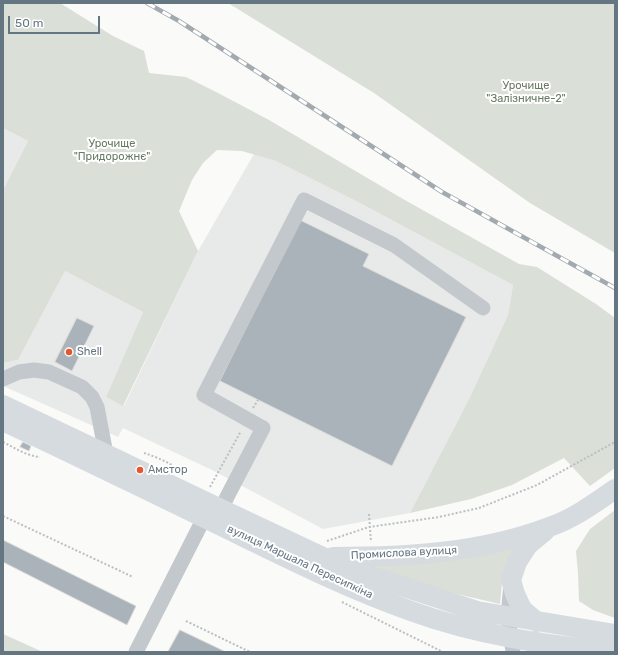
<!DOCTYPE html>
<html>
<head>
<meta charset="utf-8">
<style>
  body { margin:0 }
  #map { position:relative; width:618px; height:655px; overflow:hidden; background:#fafaf8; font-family:Rubik,sans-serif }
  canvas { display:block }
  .frame { position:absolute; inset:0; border:4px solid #657683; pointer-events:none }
  .scale { position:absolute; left:8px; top:16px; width:92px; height:18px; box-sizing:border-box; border:2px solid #657683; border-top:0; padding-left:5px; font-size:12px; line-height:14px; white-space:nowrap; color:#657683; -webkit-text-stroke:3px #fff; paint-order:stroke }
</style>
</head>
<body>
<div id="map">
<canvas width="618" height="655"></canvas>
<div class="frame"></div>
<div class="scale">50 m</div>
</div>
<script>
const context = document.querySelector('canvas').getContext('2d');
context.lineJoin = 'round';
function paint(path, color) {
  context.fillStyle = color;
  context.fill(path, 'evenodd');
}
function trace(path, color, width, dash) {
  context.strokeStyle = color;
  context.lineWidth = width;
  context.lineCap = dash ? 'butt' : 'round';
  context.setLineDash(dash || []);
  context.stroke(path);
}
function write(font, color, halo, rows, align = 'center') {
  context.font = font + ' Rubik,sans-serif';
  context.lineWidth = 4;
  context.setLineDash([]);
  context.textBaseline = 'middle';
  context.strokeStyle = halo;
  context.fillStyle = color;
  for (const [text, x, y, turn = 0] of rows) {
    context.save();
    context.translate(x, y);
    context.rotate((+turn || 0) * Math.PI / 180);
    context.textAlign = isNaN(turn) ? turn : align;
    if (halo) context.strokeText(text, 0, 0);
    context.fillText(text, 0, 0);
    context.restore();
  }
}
paint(new Path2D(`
  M 3,128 L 28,141 L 3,190 Z
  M 254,154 L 276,161 L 358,202 L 513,285 L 508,315 L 469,399 L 410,513 L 323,529 L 214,471 L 123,428 L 118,437 L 3,386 L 3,363 L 18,360 L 65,271 L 143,312 L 106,397 L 124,406 L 198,251 Z`), '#e8e9e9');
paint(new Path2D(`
  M 3,3 L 60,3 L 113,36 L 144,51 L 149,73 L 186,77 L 220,94 L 269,120 L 403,199 L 519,264 L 537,267 L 596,304 L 615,318 L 615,468 L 590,486 L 564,458 L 512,485 L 471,499 L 410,513 L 469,399 L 508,315 L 513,285 L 358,202 L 276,161 L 242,151 L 217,150 L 203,163 L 192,180 L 179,211 L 198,251 L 123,406 L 106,397 L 143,312 L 65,271 L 18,360 L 3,363 L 3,190 L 28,141 L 3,128 Z
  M 228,3 L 615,3 L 615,253 L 530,203 L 374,93 Z
  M 615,510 L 615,618 L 593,610 L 579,601 L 578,573 L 576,551 L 590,529 Z
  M 515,546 L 502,582 L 500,604 L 431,588 L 367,564 Z
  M 3,634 L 43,652 L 3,652 Z`), '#dadfd7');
const building = new Path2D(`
  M 300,220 L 369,254 L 363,266 L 466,317 L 392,466 L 220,381 Z
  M 77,318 L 94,326 L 72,371 L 55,362 Z
  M 23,442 L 31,446 L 29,451 L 20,447 Z
  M 3,540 L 136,606 L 127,625 L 3,562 Z
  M 180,630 L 226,652 L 168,652 Z`);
paint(building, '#aab3b9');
trace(building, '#dcdcda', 1);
trace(new Path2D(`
  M 253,408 L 258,400
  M 3,442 C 15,448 27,456 40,457
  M 144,453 C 156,457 169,462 179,470
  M 210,487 L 241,431
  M 369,514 L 371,542
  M 3,516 L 133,577
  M 327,541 L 369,527 L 439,517 L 479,508 L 537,485 L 615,442
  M 342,602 L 443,652
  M 186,621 L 250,652`), '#bbbfc2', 2, [2, 2]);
trace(new Path2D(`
  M 3,379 L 19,372 L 34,370 L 49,372 L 82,387 L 92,397 L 97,407 L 106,454
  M 217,518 L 228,495 L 263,428 L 204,395 L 304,200 L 394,245 L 483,308
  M 511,583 L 508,617 L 513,652
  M 136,652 L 204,518`), '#c3c8cc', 15);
trace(new Path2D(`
  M 3,405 L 221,509 L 323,557 L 368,575 L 477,611 L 615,634
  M 3,421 C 74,454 144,489 215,523 C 279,554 343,587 411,611 C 476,635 546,645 615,652
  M 333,557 C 407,557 480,553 549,527 C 573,519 595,503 615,489
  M 537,622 L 522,609 L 515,594 L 511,580 L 517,562 L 528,545 L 545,531`), '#d6dbdf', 20);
const rail = new Path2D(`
  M 147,3 L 179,21 L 442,192 L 615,288`);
trace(rail, '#a2aab0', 4.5);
trace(rail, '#fff', 3, [9]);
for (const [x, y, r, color] of [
  [69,352,4,"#e4572e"],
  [140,470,4,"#e4572e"]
]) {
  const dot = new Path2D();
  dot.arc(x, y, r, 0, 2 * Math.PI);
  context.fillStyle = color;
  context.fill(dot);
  trace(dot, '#fff', 1.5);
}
write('11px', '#687a64', '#fff', [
  ["Урочище",526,86],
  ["\"Залізничне-2\"",526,99],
  ["Урочище",112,144],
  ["\"Придорожнє\"",112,157]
]);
write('11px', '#657683', '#fff', [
  ["Shell",77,352],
  ["Амстор",148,470]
], 'left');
write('11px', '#657683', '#fff', [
  ["Промислова вулиця",404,553,-3],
  ["вулиця Маршала Пересипкіна",300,562,25]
]);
</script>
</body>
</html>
